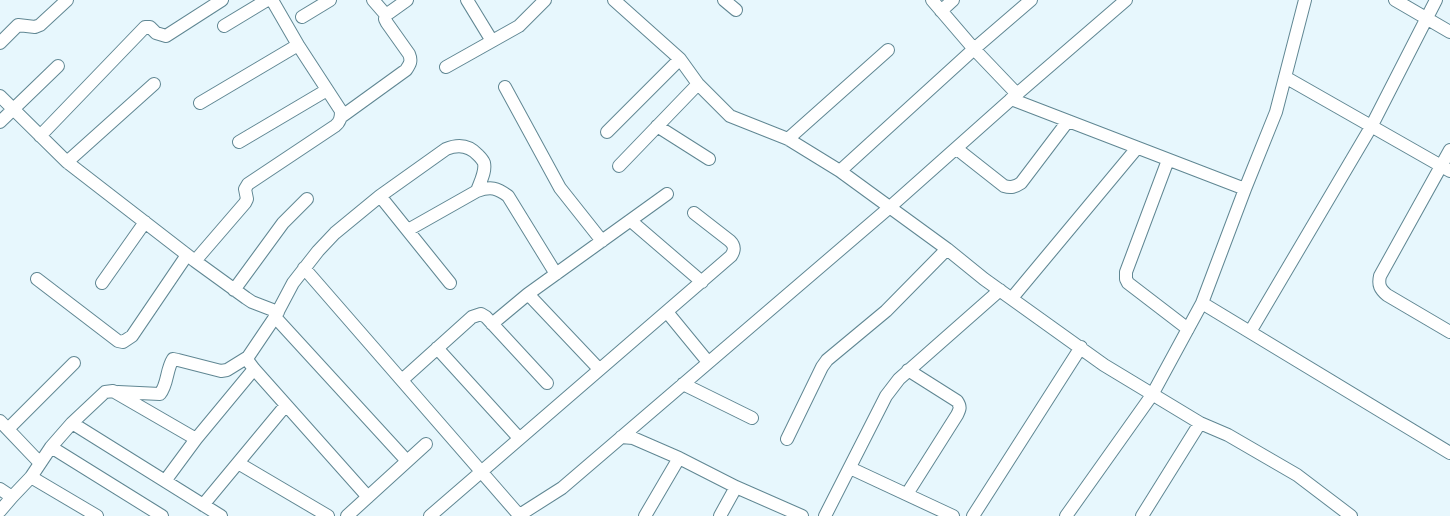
<!DOCTYPE html>
<html>
<head>
<meta charset="utf-8">
<style>
  body { margin:0 }
  canvas { display:block; background:#e7f7fd }
</style>
</head>
<body>
<canvas width="1450" height="516"></canvas>
<script>
const context = document.querySelector('canvas').getContext('2d');
context.lineJoin = 'round';
function trace(path, color, width, dash) {
  context.strokeStyle = color;
  context.lineWidth = width;
  context.lineCap = dash ? 'butt' : 'round';
  context.setLineDash(dash || []);
  context.stroke(path);
}
const minor = new Path2D(`
  M 373,0 L 386,15
  M 467,0 L 492,41
  M 614,0 L 680,59 L 698,84 L 730,116 L 788,139 L 840,171 L 947,249 L 984,279 L 1104,365 L 1200,423 L 1228,435 L 1297,475 L 1351,516
  M 724,0 L 736,10
  M 932,0 L 974,49 L 1017,94
  M 1395,0 L 1450,32
  M 941,11 L 953,0
  M 302,17 L 330,0
  M 224,26 L 267,0
  M 0,43 L 18,25 L 35,27 L 40,25 L 67,0
  M 446,67 L 519,26 L 545,0
  M 1285,77 L 1450,171
  M 505,87 L 560,188 L 602,241
  M 0,96 L 67,162 L 195,261 L 246,298 L 252,302 L 278,312
  M 1011,99 L 1245,189
  M 200,103 L 298,45
  M 341,117 L 406,70 C 410,64 412,61 409,54 L 387,23 L 385,19 L 386,15 L 407,0
  M 0,122 L 58,66
  M 657,126 L 709,159
  M 607,132 L 680,59
  M 40,136 L 145,27 L 150,27 L 156,33 L 166,36 L 222,0
  M 788,139 L 888,50
  M 239,142 L 327,90
  M 957,149 L 1004,186 C 1011,188 1015,187 1021,183 L 1068,121
  M 1450,150 L 1380,276 C 1378,285 1380,289 1387,295 L 1450,332
  M 1168,160 L 1126,272 L 1126,279 L 1128,283 L 1188,329
  M 67,162 L 154,84
  M 619,166 L 698,84
  M 840,171 L 974,49 L 1031,0
  M 380,196 L 450,283
  M 631,221 L 702,282
  M 408,230 L 477,191 C 491,186 497,188 508,196 L 556,274
  M 195,261 L 245,203 L 247,199 L 245,189 L 248,184 L 335,126 C 340,122 341,118 341,111 L 298,45 L 272,0
  M 304,268 L 519,515
  M 37,279 L 118,341 L 123,342 L 132,336 L 187,255
  M 102,283 L 145,222
  M 234,290 L 283,223 L 307,199
  M 528,294 L 599,369
  M 1012,298 L 1137,148
  M 1202,303 L 1450,453
  M 667,312 L 708,362
  M 275,317 L 407,461
  M 492,324 L 528,294 L 667,194
  M 1250,332 L 1371,127 L 1436,0
  M 437,348 L 519,438
  M 402,380 L 472,317 L 481,314 L 486,317 L 547,383
  M 683,384 L 752,418
  M 118,392 L 160,394 C 168,384 166,370 173,359 L 178,360 L 221,371 L 227,370 L 248,357
  M 0,421 L 40,463
  M 72,423 L 221,516
  M 8,429 L 74,363
  M 621,437 L 633,438 L 679,458 L 736,487 L 802,516
  M 787,439 L 822,367 L 827,360 L 886,311 L 947,249
  M 51,447 L 162,516
  M 238,463 L 328,516
  M 850,468 L 953,516
  M 31,477 L 97,516
  M 165,481 L 196,439 L 254,369
  M 0,489 L 12,497
  M 907,494 L 957,415 C 960,409 961,407 957,401 L 908,370
  M 368,497 L 254,369 L 248,361 L 248,357 L 275,317 L 293,283 L 318,251 L 335,233 L 380,196 L 446,149 C 458,144 469,145 478,155 C 480,157 483,160 484,163 C 486,172 480,182 477,191
  M 203,505 L 286,405
  M 0,511 L 12,497 L 31,477 L 51,447 L 72,423 L 105,392 L 113,391 L 196,439
  M 347,516 L 426,444
  M 430,516 L 731,256 C 735,250 735,246 730,241 L 694,213
  M 518,516 L 562,488 L 890,207 L 1017,94 L 1126,0
  M 645,516 L 679,458
  M 720,516 L 736,487
  M 825,516 L 886,396 L 899,379 L 1000,290
  M 973,516 L 1081,347
  M 1066,516 L 1152,395 L 1202,303 L 1245,189 L 1276,112 L 1305,0
  M 1142,516 L 1200,423`);
trace(minor, '#608793', 14);
trace(minor, '#fff', 12);
</script>
</body>
</html>
